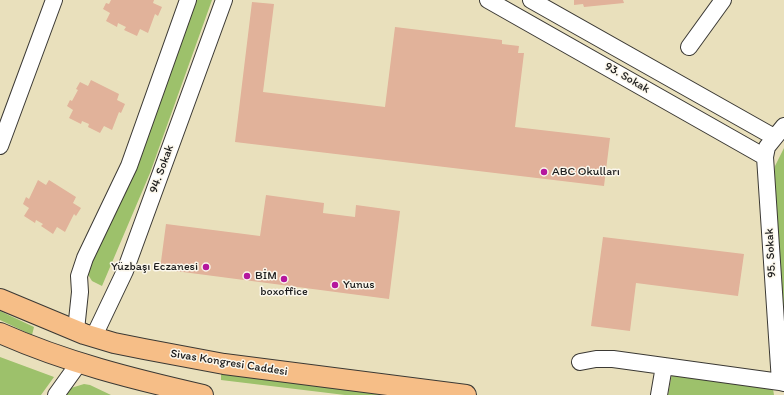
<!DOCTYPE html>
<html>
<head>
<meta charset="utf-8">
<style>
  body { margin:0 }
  canvas { display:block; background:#e9e0bc }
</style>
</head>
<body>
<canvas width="784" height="395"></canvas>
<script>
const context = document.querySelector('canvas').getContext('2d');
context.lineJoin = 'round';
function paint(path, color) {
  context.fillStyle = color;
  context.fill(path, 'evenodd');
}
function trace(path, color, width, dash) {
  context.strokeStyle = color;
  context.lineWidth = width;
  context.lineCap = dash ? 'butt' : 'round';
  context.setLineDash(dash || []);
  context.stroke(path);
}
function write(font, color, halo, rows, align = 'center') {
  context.font = font + ' Itim,sans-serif';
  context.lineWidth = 3;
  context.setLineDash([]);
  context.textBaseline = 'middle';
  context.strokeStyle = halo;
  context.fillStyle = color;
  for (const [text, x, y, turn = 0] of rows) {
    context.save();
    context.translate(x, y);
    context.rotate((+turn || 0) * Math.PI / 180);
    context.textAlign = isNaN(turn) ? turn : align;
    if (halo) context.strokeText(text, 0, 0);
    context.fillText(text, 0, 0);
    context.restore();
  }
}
paint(new Path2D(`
  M 192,0 L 212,0 L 150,173 L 102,286 L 92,281 L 87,273 Z
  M 784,148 L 784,322 L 774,181 L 775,166 Z
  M 0,311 L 34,327 L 32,335 L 0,320 Z
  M 0,357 L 54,377 L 41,395 L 0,395 Z
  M 221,370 L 404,395 L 345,395 L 221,380 Z
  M 672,373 L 773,389 L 774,395 L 668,395 Z
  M 84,384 L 90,385 L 111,395 L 66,395 L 71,388 Z`), '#9dc16b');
paint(new Path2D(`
  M 111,0 L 154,0 L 153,3 L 162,7 L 158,16 L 155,14 L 148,33 L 140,29 L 137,36 L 124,30 L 126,27 L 118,23 L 117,27 L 106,21 L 110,13 L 103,9 L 106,3 L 109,4 Z
  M 574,0 L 623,0 L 624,3 L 584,7 L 583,4 L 574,5 Z
  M 252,2 L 274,4 L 263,92 L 385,107 L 395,27 L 502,40 L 502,44 L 519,46 L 518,53 L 524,53 L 515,127 L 610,138 L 604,186 L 235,142 Z
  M 91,80 L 119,94 L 117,100 L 125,104 L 121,113 L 119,112 L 112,130 L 104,126 L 100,133 L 88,127 L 89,124 L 82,121 L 81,124 L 69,118 L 73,110 L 67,106 L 70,100 L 72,101 L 78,90 L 76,89 L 80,82 L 88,86 Z
  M 38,180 L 46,185 L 49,180 L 76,197 L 73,203 L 81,208 L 76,216 L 74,214 L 65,232 L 57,227 L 53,234 L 41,226 L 43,224 L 36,220 L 35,223 L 24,216 L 29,208 L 23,204 L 26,197 L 29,199 Z
  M 266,195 L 324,203 L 323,213 L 355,217 L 356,205 L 400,211 L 389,299 L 160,269 L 166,224 L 260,236 Z
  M 603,237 L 744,254 L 738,296 L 636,283 L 630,331 L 591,326 Z`), '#e1b29a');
const minor = new Path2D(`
  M 488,0 L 765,157
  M 531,0 L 774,137
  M 689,47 L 723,0
  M 784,126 L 767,147 L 765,157 L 780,382 L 784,383
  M 0,146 L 54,0
  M 76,330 L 80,292 L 79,276 L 85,258 L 129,166 L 188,0
  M 94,336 L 125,271 L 224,0
  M 580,362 L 596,359 L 613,359 L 780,382
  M 56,395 L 79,363
  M 659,395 L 664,366`);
const major = new Path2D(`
  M 0,299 L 84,334 L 114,343 L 144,349 L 224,364 L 466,395
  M 0,333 C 65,362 133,379 203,395`);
trace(minor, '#3b3934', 18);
trace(major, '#3b3934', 22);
trace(minor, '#fff', 16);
trace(major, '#f6be87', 20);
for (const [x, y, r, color] of [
  [544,172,4,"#b5179e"],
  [206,267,4,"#b5179e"],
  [247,276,4,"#b5179e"],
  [284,279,4,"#b5179e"],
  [335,285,4,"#b5179e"]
]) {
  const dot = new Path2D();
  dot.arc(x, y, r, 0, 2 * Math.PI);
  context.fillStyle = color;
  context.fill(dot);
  trace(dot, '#fbf7ec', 1.5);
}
write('12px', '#1c1c1c', '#fbf7ec', [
  ["93. Sokak",627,78,30],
  ["94. Sokak",162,169,-70],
  ["95. Sokak",771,253,-93],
  ["Sivas Kongresi Caddesi",229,363,9]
]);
write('12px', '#1c1c1c', '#fbf7ec', [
  ["ABC Okulları",552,172],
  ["Yüzbaşı Eczanesi",198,267,"right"],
  ["BİM",255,276],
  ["Yunus",343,285],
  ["boxoffice",284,292,"center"]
], 'left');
</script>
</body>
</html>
